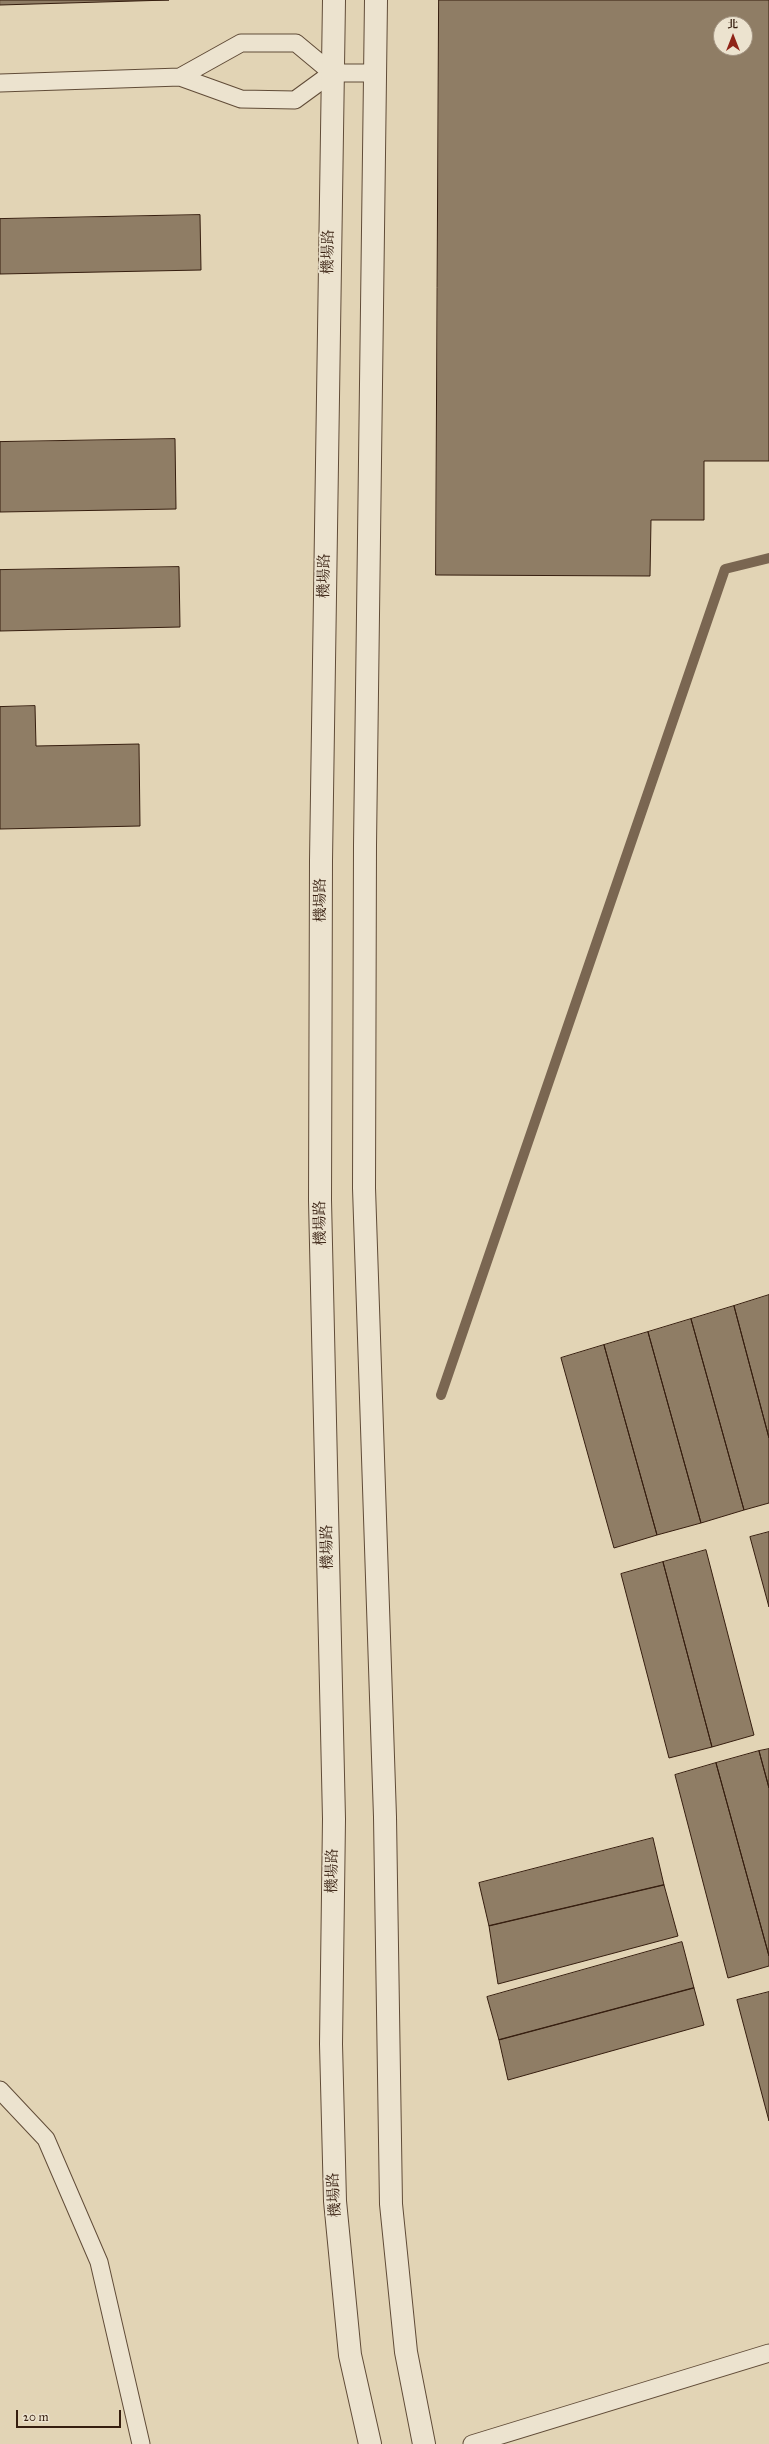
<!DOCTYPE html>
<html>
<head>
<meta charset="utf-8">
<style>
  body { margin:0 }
  #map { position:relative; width:769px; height:2444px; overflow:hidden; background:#e2d4b5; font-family:"IM FELL Great Primer","Noto Serif TC",serif }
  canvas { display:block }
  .north { position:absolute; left:713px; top:16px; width:40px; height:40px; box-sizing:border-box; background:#ece3cf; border:1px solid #a39482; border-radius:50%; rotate:0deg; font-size:11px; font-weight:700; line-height:16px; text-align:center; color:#361e0f }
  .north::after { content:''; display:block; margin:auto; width:14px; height:18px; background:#8f2418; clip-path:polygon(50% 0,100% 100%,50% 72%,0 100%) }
  .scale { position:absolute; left:16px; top:2410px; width:105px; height:18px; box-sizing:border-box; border:2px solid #361e0f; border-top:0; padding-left:5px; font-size:12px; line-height:14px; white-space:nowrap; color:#361e0f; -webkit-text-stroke:3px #ece3cf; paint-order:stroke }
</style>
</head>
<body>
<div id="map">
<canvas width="769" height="2444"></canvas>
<div class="north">北</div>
<div class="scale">20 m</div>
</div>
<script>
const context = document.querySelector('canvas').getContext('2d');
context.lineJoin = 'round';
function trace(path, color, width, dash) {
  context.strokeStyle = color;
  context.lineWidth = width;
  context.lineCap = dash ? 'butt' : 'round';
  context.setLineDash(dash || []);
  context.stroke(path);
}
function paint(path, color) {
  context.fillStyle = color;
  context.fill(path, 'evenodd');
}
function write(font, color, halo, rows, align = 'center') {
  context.font = font + ' "IM FELL Great Primer","Noto Serif TC",serif';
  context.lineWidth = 3.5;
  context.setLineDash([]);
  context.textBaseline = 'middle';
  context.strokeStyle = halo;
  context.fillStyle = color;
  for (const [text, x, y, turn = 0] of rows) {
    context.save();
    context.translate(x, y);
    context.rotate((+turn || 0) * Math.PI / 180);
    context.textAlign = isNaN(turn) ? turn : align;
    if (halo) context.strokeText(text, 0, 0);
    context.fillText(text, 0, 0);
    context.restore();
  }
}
trace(new Path2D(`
  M 441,1395 L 725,569 L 769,558`), '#7a6651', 10);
const building = new Path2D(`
  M 0,0 L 169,0 L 0,5 Z
  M 439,0 L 769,0 L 769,461 L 704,461 L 704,520 L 651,520 L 650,576 L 436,575 ZM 721,24 L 745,24 L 745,48 L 721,48 Z
  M 200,215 L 201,270 L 0,274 L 0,219 Z
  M 175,439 L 176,509 L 0,512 L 0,442 Z
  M 179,567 L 180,627 L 0,631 L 0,570 Z
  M 35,706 L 36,746 L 139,744 L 140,826 L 0,829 L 0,707 Z
  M 769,1295 L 769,1438 L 734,1306 Z
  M 734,1306 L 769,1438 L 769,1503 L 744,1510 L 691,1319 Z
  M 691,1319 L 744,1510 L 701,1523 L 648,1332 Z
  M 648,1332 L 701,1523 L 657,1535 L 604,1345 Z
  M 604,1345 L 657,1535 L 614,1548 L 561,1358 Z
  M 769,1532 L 769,1607 L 750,1537 Z
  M 706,1550 L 754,1735 L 712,1747 L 663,1562 Z
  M 663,1562 L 712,1747 L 669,1758 L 621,1574 Z
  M 769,1749 L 769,1788 L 759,1751 Z
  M 759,1751 L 769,1788 L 769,1956 L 716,1763 Z
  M 716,1763 L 769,1956 L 769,1966 L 728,1978 L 675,1775 Z
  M 653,1838 L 664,1885 L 489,1926 L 479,1883 Z
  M 664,1885 L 678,1936 L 498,1984 L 489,1926 Z
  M 682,1942 L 694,1988 L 499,2040 L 487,1997 Z
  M 694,1988 L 704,2025 L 508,2080 L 499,2040 Z
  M 769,1992 L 769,2121 L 737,2000 Z`);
paint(building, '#8f7d65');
trace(building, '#361e0f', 1);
const service = new Path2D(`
  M 180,77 L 241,43 L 296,43 L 332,73
  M 0,83 L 180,77 L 241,99 L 295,100 L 332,73 L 374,73
  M 0,2090 L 46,2139 L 99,2262 L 141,2444
  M 472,2444 L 769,2353`);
const tertiary = new Path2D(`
  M 334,0 L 321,860 L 320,1200 L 334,1819 L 331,2044 L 335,2201 L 350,2355 L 370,2444
  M 376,0 L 365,845 L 364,1188 L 385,1817 L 391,2204 L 406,2352 L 424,2444`);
trace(service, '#614c38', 19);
trace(tertiary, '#614c38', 24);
trace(service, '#ece3cf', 17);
trace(tertiary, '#ece3cf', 22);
write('15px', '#361e0f', '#ece3cf', [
  ["機場路",329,252,-89],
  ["機場路",325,576,-89],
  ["機場路",321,900,-90],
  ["機場路",321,1223,-91],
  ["機場路",328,1547,-91],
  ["機場路",333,1871,-89],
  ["機場路",335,2195,-93]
]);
</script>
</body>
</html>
